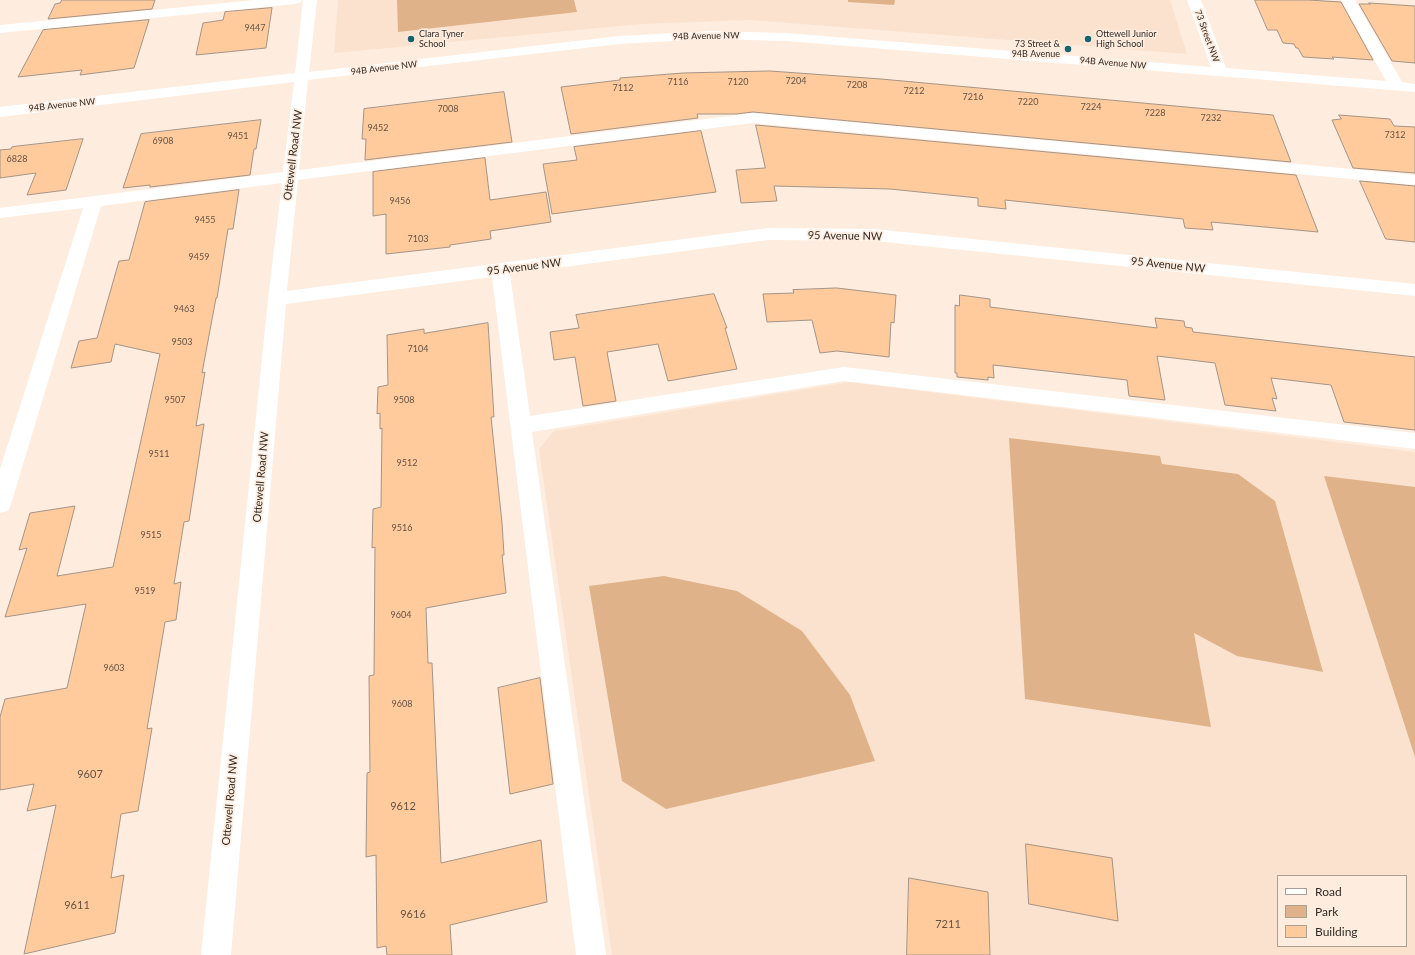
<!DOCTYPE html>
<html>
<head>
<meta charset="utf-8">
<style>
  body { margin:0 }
  #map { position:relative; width:1415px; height:955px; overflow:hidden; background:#feecde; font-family:Lato,sans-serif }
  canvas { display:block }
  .legend { position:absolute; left:1277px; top:875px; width:130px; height:72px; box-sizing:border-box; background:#feecde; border:1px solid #ac9f94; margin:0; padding:5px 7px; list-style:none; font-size:12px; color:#312b25 }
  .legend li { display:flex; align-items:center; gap:8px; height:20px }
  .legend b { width:20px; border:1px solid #ac9f94 }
</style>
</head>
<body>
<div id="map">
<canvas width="1415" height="955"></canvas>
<ul class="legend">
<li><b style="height:5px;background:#fff"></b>Road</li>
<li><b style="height:11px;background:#e0b28a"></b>Park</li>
<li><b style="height:11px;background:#ffcb9d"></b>Building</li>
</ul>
</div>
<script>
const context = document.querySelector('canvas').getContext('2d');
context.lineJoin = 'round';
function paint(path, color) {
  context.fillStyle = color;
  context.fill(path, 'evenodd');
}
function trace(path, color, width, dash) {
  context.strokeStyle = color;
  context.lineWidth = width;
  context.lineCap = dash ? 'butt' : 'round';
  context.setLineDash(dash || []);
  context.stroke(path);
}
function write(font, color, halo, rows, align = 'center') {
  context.font = font + ' Lato,sans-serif';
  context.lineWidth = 3.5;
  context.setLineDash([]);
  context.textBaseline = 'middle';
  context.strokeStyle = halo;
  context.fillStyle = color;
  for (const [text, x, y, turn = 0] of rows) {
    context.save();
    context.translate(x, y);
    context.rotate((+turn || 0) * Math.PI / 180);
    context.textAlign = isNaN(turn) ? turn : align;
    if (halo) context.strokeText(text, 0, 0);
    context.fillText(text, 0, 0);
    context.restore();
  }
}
paint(new Path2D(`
  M 338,0 L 1170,0 L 1187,54 L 751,20 L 641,24 L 334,53 Z
  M 849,382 L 1415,452 L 1415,955 L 612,955 L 539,449 L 554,431 ZM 1278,876 L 1406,876 L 1406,946 L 1278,946 Z`), '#fae2ce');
paint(new Path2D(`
  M 397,0 L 574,0 L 577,12 L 398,32 Z
  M 848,0 L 895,0 L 894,5 L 848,2 Z
  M 1009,438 L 1160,456 L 1162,464 L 1238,474 L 1275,501 L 1323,672 L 1237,656 L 1194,633 L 1211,727 L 1025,699 Z
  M 1324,476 L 1415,487 L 1415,757 Z
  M 664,576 L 737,591 L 802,631 L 850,695 L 875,761 L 666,809 L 622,781 L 589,586 Z`), '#e0b28a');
const building = new Path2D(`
  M 62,0 L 155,0 L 152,9 L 48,19 L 55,4 L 60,3 Z
  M 1255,0 L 1308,0 L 1341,2 L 1373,60 L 1332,57 L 1334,59 L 1303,57 L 1298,48 L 1296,48 L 1294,44 L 1283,43 L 1277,30 L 1268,30 Z
  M 1369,3 L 1415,6 L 1415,63 L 1392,61 L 1359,4 L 1370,4 Z
  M 272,8 L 266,48 L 196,55 L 203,23 L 223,20 L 225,12 Z
  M 149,20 L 134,68 L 80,75 L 82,70 L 18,77 L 43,30 Z
  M 770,71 L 881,79 L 1273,115 L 1291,162 L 753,112 L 736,114 L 697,114 L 698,118 L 571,134 L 561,87 L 620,80 L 620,78 L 683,73 Z
  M 504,92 L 512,142 L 365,160 L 366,139 L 362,139 L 364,109 Z
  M 1339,115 L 1390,119 L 1394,126 L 1415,127 L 1415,173 L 1353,168 L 1332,120 L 1341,119 Z
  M 261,120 L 256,149 L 254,149 L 250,175 L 150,187 L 150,185 L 123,188 L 141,134 Z
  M 756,125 L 1296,175 L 1318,232 L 1211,222 L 1213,230 L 1185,228 L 1183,219 L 1005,200 L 1006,209 L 978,206 L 978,198 L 890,189 L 774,186 L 777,201 L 741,203 L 736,170 L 765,168 Z
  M 701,131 L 716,192 L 552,214 L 543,164 L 577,160 L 574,147 Z
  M 83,139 L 66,190 L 27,195 L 36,173 L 0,178 L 0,150 L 11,149 L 12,147 Z
  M 485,158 L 490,200 L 546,192 L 551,222 L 490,231 L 491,239 L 450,245 L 450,247 L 386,254 L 386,214 L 373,216 L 373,172 Z
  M 1360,181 L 1415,186 L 1415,242 L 1386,239 Z
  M 239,190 L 233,229 L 228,229 L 217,298 L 216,298 L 202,373 L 205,372 L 196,426 L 204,424 L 189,521 L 184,522 L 174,584 L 181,582 L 176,620 L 165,622 L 147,729 L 152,728 L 138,811 L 121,814 L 111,878 L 124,875 L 115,933 L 24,954 L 56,805 L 27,811 L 34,784 L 0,790 L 0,717 L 5,699 L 67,688 L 86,604 L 5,617 L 27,548 L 19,550 L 30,513 L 75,506 L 57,576 L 113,567 L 160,354 L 115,344 L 111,362 L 71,368 L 79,341 L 97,338 L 119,261 L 129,260 L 145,202 Z
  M 837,288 L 896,295 L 894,323 L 891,322 L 889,357 L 837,351 L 820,353 L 812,320 L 767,322 L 763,294 L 794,293 L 793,290 Z
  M 714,294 L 727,328 L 725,328 L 737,369 L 668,381 L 658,344 L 607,352 L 616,401 L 583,406 L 575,357 L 554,360 L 550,332 L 579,328 L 576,315 Z
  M 960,295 L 990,299 L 990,307 L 1157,328 L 1155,318 L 1184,321 L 1185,327 L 1192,328 L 1193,332 L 1415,357 L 1415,430 L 1344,422 L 1331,385 L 1271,378 L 1277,399 L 1272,398 L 1276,411 L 1225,405 L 1215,363 L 1157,356 L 1165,400 L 1129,396 L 1127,380 L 993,365 L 994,378 L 988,377 L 988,380 L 957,377 L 957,373 L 955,373 L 955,305 L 959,306 Z
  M 488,323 L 494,417 L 491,417 L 502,523 L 504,555 L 502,555 L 506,593 L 426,608 L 428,663 L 432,663 L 441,863 L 541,840 L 547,902 L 450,925 L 452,955 L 387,955 L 386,946 L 377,948 L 376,855 L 366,857 L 367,773 L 370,772 L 369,676 L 374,675 L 375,547 L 372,548 L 373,509 L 381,507 L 382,428 L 380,429 L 380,413 L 377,414 L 378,387 L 388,385 L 387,335 L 424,329 L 424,333 Z
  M 540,678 L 553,784 L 510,794 L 498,688 Z
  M 1026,844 L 1112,858 L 1118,921 L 1029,904 Z
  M 909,878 L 988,892 L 990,955 L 907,955 Z`);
paint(building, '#ffcb9d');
trace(building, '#a49486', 1);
paint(new Path2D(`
  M 255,0 L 302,0 L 300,3 L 295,4 L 0,33 L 0,25 Z
  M 303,0 L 317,0 L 309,72 L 619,36 L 711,31 L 786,33 L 1211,67 L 1187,0 L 1201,0 L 1226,68 L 1386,81 L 1341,0 L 1355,0 L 1402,82 L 1415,84 L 1415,92 L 786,41 L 711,39 L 619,44 L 308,80 L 299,170 L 753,113 L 1415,175 L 1415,185 L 753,123 L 298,180 L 287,291 L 768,228 L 874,229 L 1415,284 L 1415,296 L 874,241 L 768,240 L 510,274 L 530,416 L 844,367 L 1415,433 L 1415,449 L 844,381 L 532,432 L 606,955 L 576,955 L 492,277 L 286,304 L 231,955 L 201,955 L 268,299 L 282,183 L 101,206 L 11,504 L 8,511 L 0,513 L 0,469 L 83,208 L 0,218 L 0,208 L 283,172 L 294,82 L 0,117 L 0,107 L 295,73 Z`), '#fff');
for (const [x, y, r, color] of [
  [411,39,4,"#18626f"],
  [1088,39,4,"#18626f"],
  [1068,49,4,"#18626f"]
]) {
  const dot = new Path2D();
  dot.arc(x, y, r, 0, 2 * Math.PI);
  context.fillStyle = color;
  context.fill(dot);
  trace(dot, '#feecde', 1.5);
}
write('9px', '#645343', null, [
  ["9447",255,28],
  ["7204",796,81],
  ["7116",678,82],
  ["7120",738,82],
  ["7208",857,85],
  ["7112",623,88],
  ["7212",914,91],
  ["7216",973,97],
  ["7220",1028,102],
  ["7224",1091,107],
  ["7008",448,109],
  ["7228",1155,113],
  ["7232",1211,118],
  ["9452",378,128],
  ["7312",1395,135],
  ["9451",238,136],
  ["6908",163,141],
  ["6828",17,159],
  ["9456",400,201],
  ["9455",205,220],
  ["7103",418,239],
  ["9459",199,257],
  ["9463",184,309],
  ["9503",182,342],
  ["7104",418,349],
  ["9507",175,400],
  ["9508",404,400],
  ["9511",159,454],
  ["9512",407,463],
  ["9516",402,528],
  ["9515",151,535],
  ["9519",145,591],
  ["9604",401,615],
  ["9603",114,668],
  ["9608",402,704]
]);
write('9px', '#312b25', '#feecde', [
  ["Clara Tyner",419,34],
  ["School",419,44],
  ["Ottewell Junior",1096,34],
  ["High School",1096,44],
  ["73 Street &",1060,44,"right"],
  ["94B Avenue",1060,54,"right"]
], 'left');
write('9px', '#312b25', '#feecde', [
  ["94B Avenue NW",706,36,-1],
  ["73 Street NW",1207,36,70],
  ["94B Avenue NW",1113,63,5],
  ["94B Avenue NW",384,68,-7],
  ["94B Avenue NW",62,105,-6]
]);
write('11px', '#312b25', '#feecde', [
  ["Ottewell Road NW",293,155,-83],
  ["95 Avenue NW",845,236,1],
  ["95 Avenue NW",1168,265,6],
  ["95 Avenue NW",524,267,-7],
  ["Ottewell Road NW",261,477,-85],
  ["Ottewell Road NW",230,800,-85]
]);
write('11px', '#645343', null, [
  ["9607",90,774],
  ["9612",403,806],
  ["9611",77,905],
  ["9616",413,914],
  ["7211",948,924]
]);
</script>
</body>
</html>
